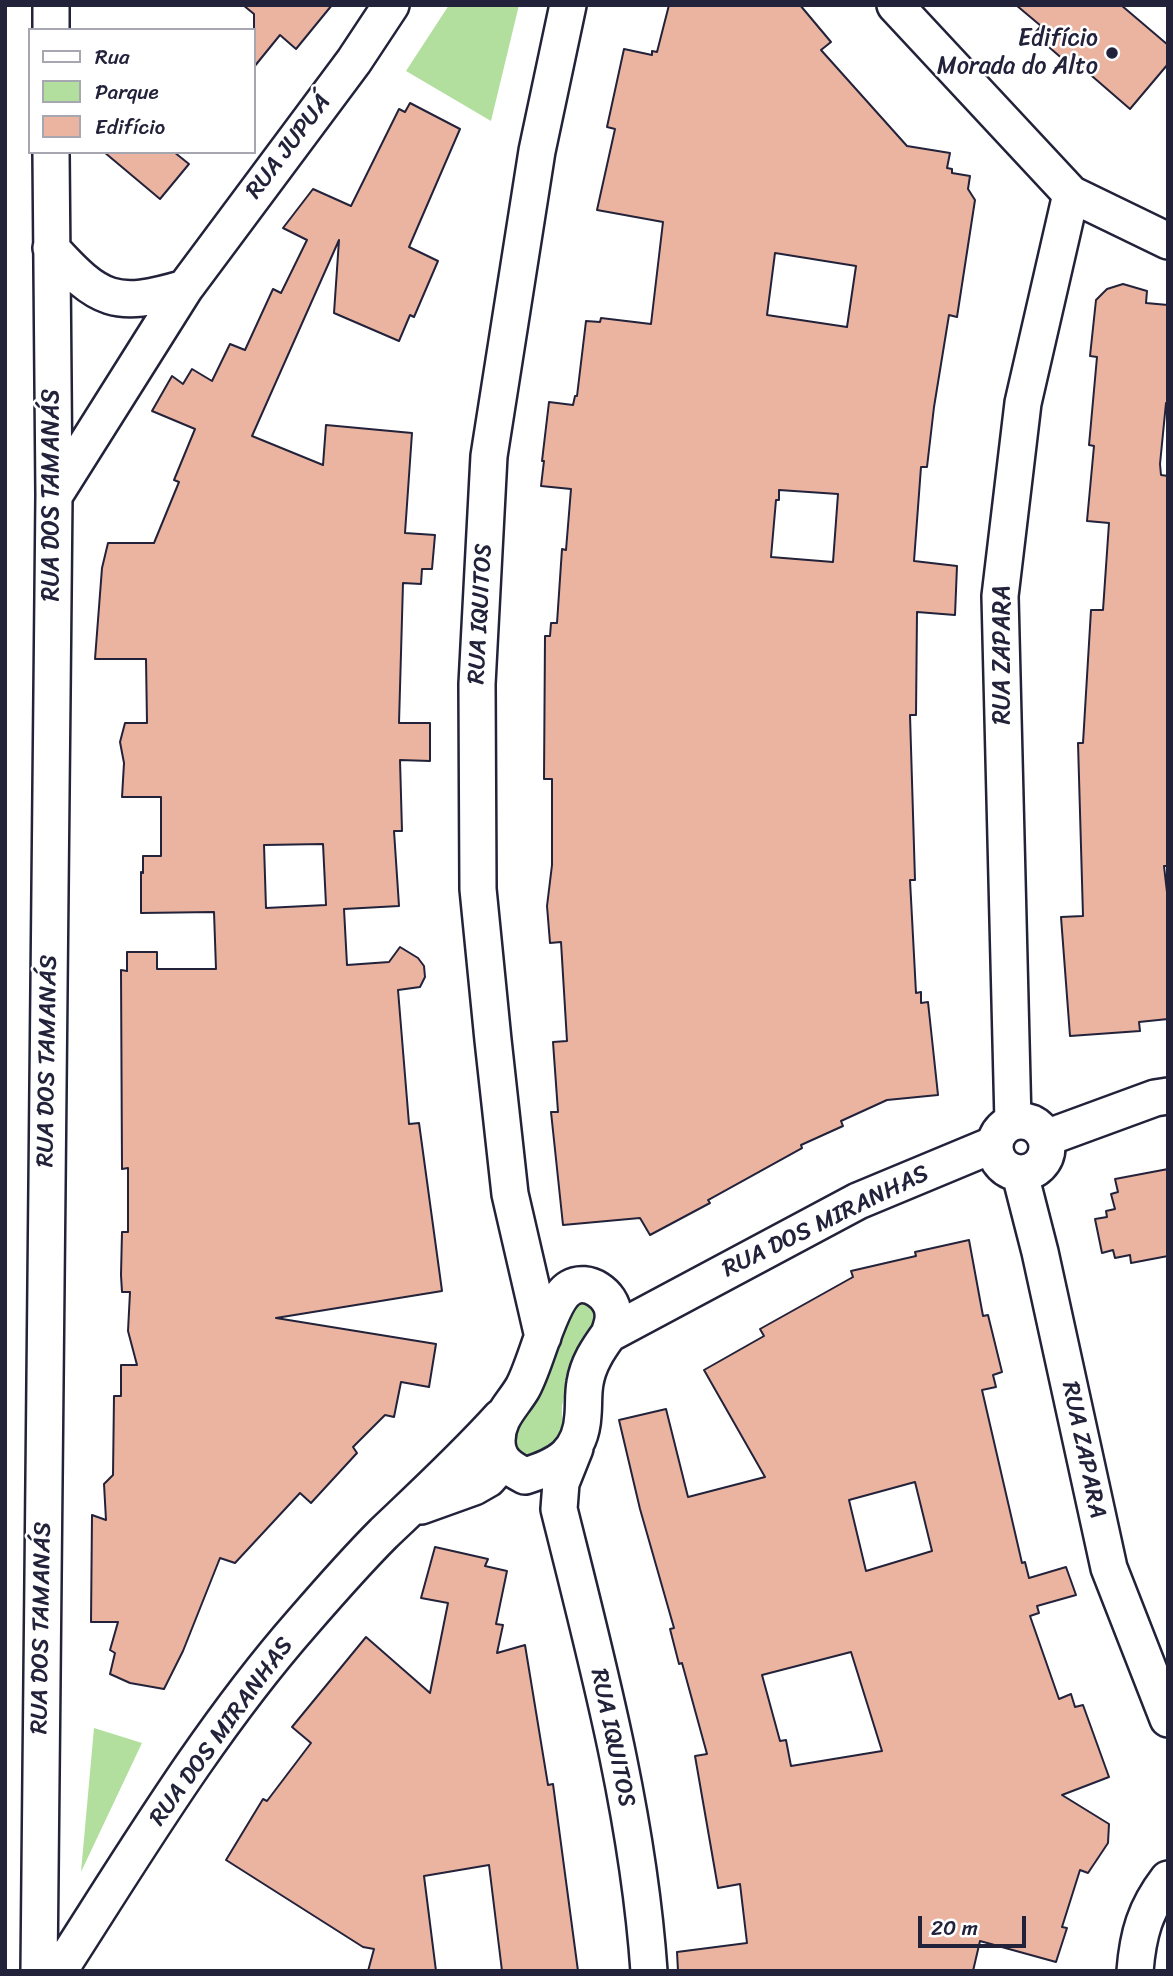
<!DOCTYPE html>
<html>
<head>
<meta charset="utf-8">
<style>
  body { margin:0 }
  #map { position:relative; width:1173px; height:1976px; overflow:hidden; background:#fff; font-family:Sriracha,sans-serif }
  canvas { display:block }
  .frame { position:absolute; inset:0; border:7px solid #22223b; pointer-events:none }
  .legend { position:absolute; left:28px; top:28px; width:228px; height:126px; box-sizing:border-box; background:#fff; border:2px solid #a7a7b1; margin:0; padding:9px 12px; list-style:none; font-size:21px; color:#22223b }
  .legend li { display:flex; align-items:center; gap:14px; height:35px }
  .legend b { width:35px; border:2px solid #a7a7b1 }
  .scale { position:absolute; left:918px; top:1916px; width:108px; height:32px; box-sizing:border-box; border:4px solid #22223b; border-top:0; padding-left:9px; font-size:21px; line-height:24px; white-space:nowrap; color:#22223b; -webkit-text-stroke:5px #fff; paint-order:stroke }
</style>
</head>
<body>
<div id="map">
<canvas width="1173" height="1976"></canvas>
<div class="frame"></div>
<ul class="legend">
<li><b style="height:9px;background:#fff"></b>Rua</li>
<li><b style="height:19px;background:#b2df9d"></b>Parque</li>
<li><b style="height:19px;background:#ebb4a1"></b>Edifício</li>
</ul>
<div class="scale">20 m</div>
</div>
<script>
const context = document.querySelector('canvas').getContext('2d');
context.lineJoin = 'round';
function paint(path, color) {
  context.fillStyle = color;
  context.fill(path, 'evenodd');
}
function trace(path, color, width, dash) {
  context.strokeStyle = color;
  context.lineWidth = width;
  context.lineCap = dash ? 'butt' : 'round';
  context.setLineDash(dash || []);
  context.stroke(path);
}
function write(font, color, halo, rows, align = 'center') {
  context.font = font + ' Sriracha,sans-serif';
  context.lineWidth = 5;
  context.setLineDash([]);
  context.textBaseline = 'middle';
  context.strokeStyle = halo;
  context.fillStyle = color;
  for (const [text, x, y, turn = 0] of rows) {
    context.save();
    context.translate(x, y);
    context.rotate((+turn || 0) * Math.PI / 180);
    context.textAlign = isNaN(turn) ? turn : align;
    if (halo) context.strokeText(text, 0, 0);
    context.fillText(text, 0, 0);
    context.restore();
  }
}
paint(new Path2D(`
  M 449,5 L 519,5 L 491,121 L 406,71 Z
  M 587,1297 L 599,1314 L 567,1385 L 562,1406 L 562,1428 L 551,1452 L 525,1459 L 513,1446 L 513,1431 L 548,1377 L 556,1358 L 558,1335 L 563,1308 Z
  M 94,1728 L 142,1743 L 81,1872 Z`), '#b2df9d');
const building = new Path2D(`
  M 243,5 L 332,5 L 296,49 L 280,35 L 254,67 L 254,14 Z
  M 669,5 L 800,5 L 831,42 L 821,50 L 907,146 L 950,153 L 947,168 L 952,169 L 952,173 L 970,176 L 968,189 L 975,200 L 957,317 L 949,315 L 934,407 L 927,467 L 921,467 L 914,561 L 957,566 L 955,615 L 917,612 L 916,715 L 910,715 L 915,880 L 910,880 L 916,993 L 921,992 L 921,1003 L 928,1002 L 938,1095 L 887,1100 L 841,1121 L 843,1126 L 801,1145 L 802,1148 L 708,1200 L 710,1203 L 650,1235 L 640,1218 L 563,1225 L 551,1112 L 558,1112 L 553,1042 L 567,1041 L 561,942 L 550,943 L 547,906 L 552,865 L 552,779 L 544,779 L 545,636 L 550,636 L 551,623 L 557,623 L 562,549 L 566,550 L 571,489 L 541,486 L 544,461 L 542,461 L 549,402 L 573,405 L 575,396 L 577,396 L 586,321 L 600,322 L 601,318 L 651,324 L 663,222 L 597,210 L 615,129 L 607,127 L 624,49 L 652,55 L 652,51 L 657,52 ZM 775,253 L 856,266 L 847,327 L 767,315 ZM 779,490 L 838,494 L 833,562 L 771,557 L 776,500 L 779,500 Z
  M 1016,5 L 1121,5 L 1168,45 L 1168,64 L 1130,109 L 1085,70 L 1081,75 L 1034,34 L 1041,26 Z
  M 410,103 L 460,129 L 409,247 L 438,261 L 414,317 L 410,315 L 399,341 L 334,313 L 339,240 L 252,436 L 323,465 L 326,425 L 412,433 L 405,533 L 435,535 L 432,569 L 422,569 L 421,584 L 403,583 L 399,723 L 430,723 L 430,761 L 400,760 L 402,831 L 394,831 L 399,906 L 344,909 L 347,965 L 389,962 L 400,947 L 418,958 L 424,966 L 425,977 L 420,987 L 398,990 L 409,1124 L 419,1123 L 442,1291 L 276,1318 L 436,1344 L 429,1387 L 401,1382 L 394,1417 L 385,1415 L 353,1447 L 357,1453 L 311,1503 L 300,1493 L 235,1563 L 220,1558 L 183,1651 L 164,1689 L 130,1683 L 110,1674 L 115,1653 L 110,1650 L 118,1622 L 91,1622 L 92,1515 L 106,1520 L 104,1484 L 113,1475 L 114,1396 L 121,1396 L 121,1365 L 137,1365 L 128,1331 L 130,1292 L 122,1292 L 121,1275 L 122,1232 L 128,1232 L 128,1168 L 122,1169 L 121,970 L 127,971 L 127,952 L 157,952 L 157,969 L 216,969 L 214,912 L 141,913 L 141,872 L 143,873 L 143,856 L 161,856 L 161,797 L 122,797 L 124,763 L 120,742 L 125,723 L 147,723 L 146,659 L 95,659 L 102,568 L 108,543 L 154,543 L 179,482 L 174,480 L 195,429 L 152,411 L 172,376 L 183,384 L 192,369 L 212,381 L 230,344 L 245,350 L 273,289 L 281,293 L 307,240 L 283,228 L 313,189 L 351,206 L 399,109 L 405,112 ZM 323,844 L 326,905 L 266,908 L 264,845 Z
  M 104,152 L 174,152 L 189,164 L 160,199 Z
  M 1123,284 L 1147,291 L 1146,303 L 1168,305 L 1168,404 L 1166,403 L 1160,464 L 1161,475 L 1168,476 L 1168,866 L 1164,866 L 1168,901 L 1168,1019 L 1139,1022 L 1140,1031 L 1070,1036 L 1061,917 L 1083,916 L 1078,743 L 1083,743 L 1091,610 L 1103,610 L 1109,523 L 1087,521 L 1094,446 L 1089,445 L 1097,357 L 1090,356 L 1096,300 L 1107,289 Z
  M 1168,1169 L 1168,1256 L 1131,1263 L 1130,1255 L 1115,1258 L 1113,1250 L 1102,1253 L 1095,1219 L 1107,1217 L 1106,1211 L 1115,1209 L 1111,1194 L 1118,1192 L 1115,1179 Z
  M 969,1240 L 983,1316 L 988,1315 L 1002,1372 L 993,1375 L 996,1387 L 982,1390 L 1022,1563 L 1025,1562 L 1029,1578 L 1066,1567 L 1076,1595 L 1037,1606 L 1039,1613 L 1030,1616 L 1059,1699 L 1071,1694 L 1075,1707 L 1083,1705 L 1109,1777 L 1062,1795 L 1109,1824 L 1108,1843 L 1088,1873 L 1080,1870 L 1062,1927 L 1067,1928 L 1056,1962 L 980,1941 L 973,1971 L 678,1971 L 677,1952 L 747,1943 L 740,1884 L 718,1888 L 695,1756 L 707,1754 L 682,1663 L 679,1664 L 670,1629 L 674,1628 L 640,1509 L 619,1420 L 666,1409 L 688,1497 L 765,1477 L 704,1370 L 764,1336 L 760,1329 L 853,1277 L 851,1271 L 916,1256 L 915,1252 ZM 915,1482 L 932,1551 L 866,1571 L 849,1500 ZM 851,1652 L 882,1751 L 791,1766 L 786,1740 L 780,1741 L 762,1675 Z
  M 435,1547 L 488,1559 L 485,1566 L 507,1571 L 496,1624 L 503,1625 L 497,1653 L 525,1645 L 548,1785 L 553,1784 L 578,1971 L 502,1971 L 489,1865 L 424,1876 L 436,1971 L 368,1971 L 374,1949 L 363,1947 L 226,1860 L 263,1799 L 267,1801 L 311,1743 L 292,1727 L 366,1637 L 430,1693 L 448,1603 L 421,1598 Z`);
paint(building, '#ebb4a1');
trace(building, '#22223b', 2);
const street = new Path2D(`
  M 895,5 L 1071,194 L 1168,241
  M 51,30 L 51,5
  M 51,248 C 99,301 115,309 185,288
  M 54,496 L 185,288 L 354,61 L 391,5
  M995 1147a26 26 0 1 1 52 0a26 26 0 1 1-52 0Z
  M 1013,1122 L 1000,596 L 1023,403 L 1071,194
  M 1046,1138 L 1155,1098 L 1168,1096
  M 1020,1174 L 1040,1252 L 1109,1568 L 1168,1719
  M 609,1334 C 611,1328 614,1320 613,1313 C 612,1295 588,1277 570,1288 C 549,1300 536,1366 522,1389 C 511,1407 497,1418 497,1441 C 497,1460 509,1468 525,1476 C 558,1466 581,1454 583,1415 C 584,1404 583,1394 585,1383 C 588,1364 598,1349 609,1334 L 858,1201 L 995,1144
  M 543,1337 L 510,1194 L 493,1040 L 478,889 L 477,684 L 489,456 L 537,151 L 568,5
  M 575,1448 L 561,1483 L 559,1509 C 597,1661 638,1814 649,1971
  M 421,1506 L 474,1487 L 488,1479 L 503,1462
  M 39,1971 L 54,496 L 51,152
  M 59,1971 C 135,1853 209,1729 302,1623 C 328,1593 356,1561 384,1533 C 424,1495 464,1458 501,1417
  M 1135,1971 C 1138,1934 1145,1909 1168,1879`);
trace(street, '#22223b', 40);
trace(street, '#fff', 35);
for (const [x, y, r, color] of [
  [1112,53,7,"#22223b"]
]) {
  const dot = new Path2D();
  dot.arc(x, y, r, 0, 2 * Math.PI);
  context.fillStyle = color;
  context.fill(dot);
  trace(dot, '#fff', 2.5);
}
write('24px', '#22223b', '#fff', [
  ["Edifício",1098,39],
  ["Morada do Alto",1098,67]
], 'right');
write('24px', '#22223b', '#fff', [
  ["RUA JUPUÁ",289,147,-53],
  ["RUA DOS TAMANÁS",52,495,-90],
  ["RUA IQUITOS",481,614,-87],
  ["RUA ZAPARA",1003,655,-90],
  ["RUA DOS TAMANÁS",48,1061,-89],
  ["RUA DOS MIRANHAS",826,1222,-26],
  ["RUA ZAPARA",1083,1450,78],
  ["RUA DOS TAMANÁS",42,1628,-89],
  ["RUA DOS MIRANHAS",222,1732,-54],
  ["RUA IQUITOS",612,1738,78]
]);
</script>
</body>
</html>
